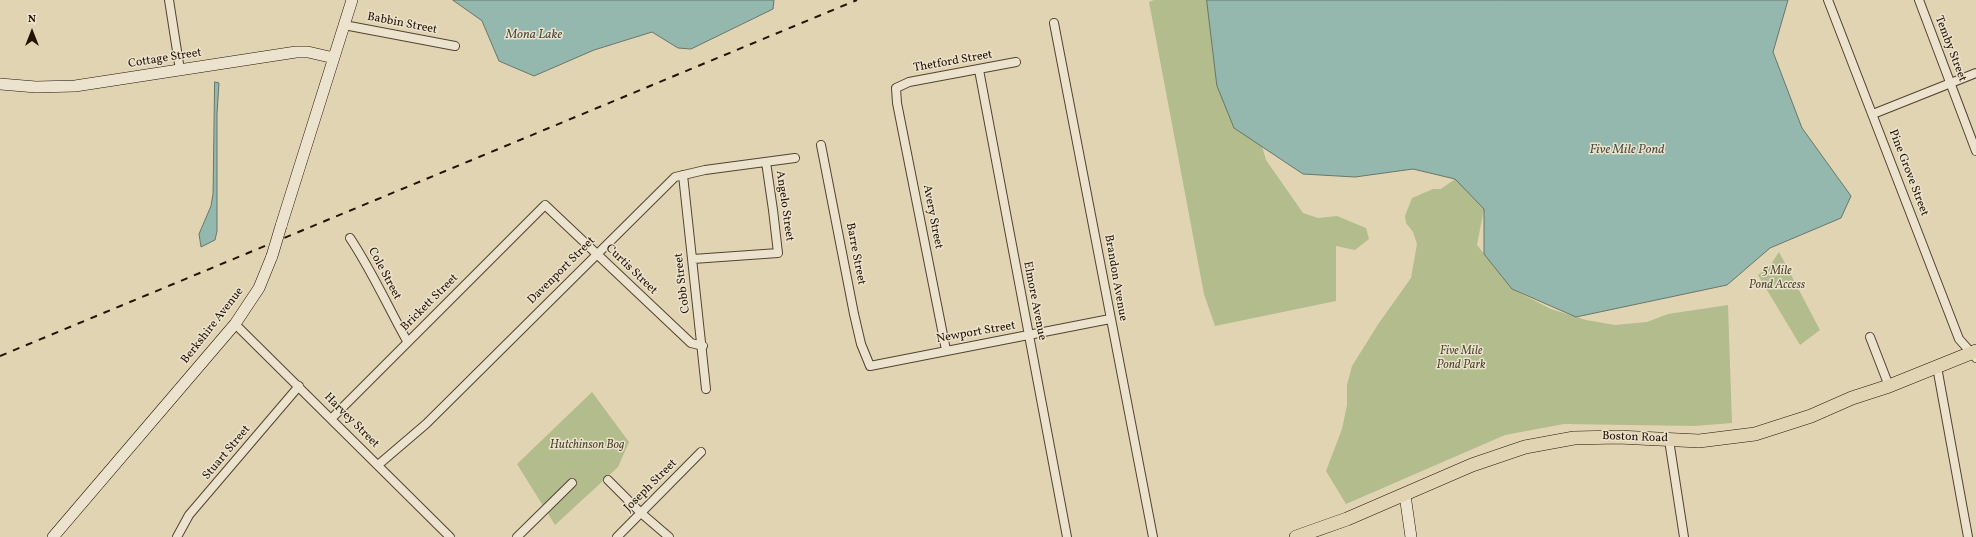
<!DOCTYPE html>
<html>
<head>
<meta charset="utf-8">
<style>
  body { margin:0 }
  #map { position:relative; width:1976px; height:537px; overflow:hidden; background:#e1d4b3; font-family:Vollkorn,serif }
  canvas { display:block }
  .north { position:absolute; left:12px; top:12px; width:40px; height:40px; -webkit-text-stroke:3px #ece3ce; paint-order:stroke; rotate:0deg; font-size:11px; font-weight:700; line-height:16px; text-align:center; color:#241303 }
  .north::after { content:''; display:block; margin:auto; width:14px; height:18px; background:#241303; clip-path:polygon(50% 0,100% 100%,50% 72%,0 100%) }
</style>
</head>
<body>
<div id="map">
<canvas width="1976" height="537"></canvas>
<div class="north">N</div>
</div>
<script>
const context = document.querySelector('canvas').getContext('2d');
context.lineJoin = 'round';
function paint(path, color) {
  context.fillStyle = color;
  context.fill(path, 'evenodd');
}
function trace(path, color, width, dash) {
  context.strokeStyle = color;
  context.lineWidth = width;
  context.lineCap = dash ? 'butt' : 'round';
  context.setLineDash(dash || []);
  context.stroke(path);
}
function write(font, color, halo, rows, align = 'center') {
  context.font = font + ' Vollkorn,serif';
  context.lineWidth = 3;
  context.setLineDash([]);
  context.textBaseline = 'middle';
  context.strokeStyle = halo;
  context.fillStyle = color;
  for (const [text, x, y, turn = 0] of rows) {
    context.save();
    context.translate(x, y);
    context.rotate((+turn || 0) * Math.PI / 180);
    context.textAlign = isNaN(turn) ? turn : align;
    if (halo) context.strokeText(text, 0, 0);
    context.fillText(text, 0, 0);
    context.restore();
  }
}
paint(new Path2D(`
  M 1154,0 L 1236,0 L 1255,122 L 1266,160 L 1303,213 L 1318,218 L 1337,216 L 1366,228 L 1369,239 L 1355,250 L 1336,246 L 1336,301 L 1215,326 L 1204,294 L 1149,2 Z
  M 1455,179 L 1469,189 L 1484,209 L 1477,245 L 1512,289 L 1551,309 L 1586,320 L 1615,325 L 1647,322 L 1668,314 L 1728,305 L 1732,423 L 1695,426 L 1564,424 L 1505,435 L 1346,504 L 1326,471 L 1342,429 L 1347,405 L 1347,385 L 1352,366 L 1379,323 L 1411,278 L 1417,244 L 1413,232 L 1406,223 L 1405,216 L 1412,198 L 1433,189 L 1441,189 Z
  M 1779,252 L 1820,330 L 1800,345 L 1758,275 L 1769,267 Z
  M 592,392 L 629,442 L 618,467 L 555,525 L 517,464 Z`), '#b3bc8c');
const water = new Path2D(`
  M 453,0 L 774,0 L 773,9 L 691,49 L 678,48 L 652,32 L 594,50 L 534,76 L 499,61 L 482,21 Z
  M 1207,0 L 1788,0 L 1773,52 L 1802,128 L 1851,196 L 1841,218 L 1770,248 L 1727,285 L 1576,317 L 1512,289 L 1484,254 L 1484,209 L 1455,179 L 1413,169 L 1355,177 L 1303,174 L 1234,128 L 1217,86 Z
  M 215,82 L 219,83 L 217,114 L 217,231 L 215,240 L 201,247 L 199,234 L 211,206 L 213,194 Z`);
paint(water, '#94b8ae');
trace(water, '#67766a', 1);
const street = new Path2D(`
  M 169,0 L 180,70
  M 1828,0 L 1959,339 L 1976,358
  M 1919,0 L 1976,151
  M 1054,23 L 1153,537
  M 344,25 L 455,46
  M 979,70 L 1067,537
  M 1873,114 L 1976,73
  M 821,145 L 854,314 L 861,344 L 870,366 L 1110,319
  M 683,175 L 706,389
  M 350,238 C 372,271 388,307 407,341
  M 693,259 L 778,253 L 773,210 L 766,162
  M 235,324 L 450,537
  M 1870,337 L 1889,386
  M 946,350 L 897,103 L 896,88 L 909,82 L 1016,62
  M 1937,367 L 1968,537
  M 332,418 L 545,205 L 691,343 L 703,346
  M 1669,440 L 1684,537
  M 378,465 L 426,424 L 675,177 L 705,170 L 795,158
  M 608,480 L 641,513 L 669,537
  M 177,537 L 189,515 L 299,386
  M 517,537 L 572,483
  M 617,537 L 701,452`);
const secondary = new Path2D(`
  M 0,84 L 36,87 L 75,86 L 296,52 L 308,52 L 334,58
  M 281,226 L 352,0
  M 1405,495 L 1411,537
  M 53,537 L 235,324 L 259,288 L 272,256`);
const primary = new Path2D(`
  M 1296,537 L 1347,519 L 1472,465 L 1525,447 L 1574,438 L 1618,437 L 1699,441 L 1755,434 L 1811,416 L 1852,398 L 1889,386 L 1976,351`);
trace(street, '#53432f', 10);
trace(secondary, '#241303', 12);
trace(primary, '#241303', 14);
trace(street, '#ece3ce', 8);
trace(secondary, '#ece3ce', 11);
trace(primary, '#e1d4b3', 13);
trace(new Path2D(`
  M 0,356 L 857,0`), '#241303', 2, [7, 7]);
const secondaryBridge = new Path2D(`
  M 272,256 L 281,226`);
trace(secondaryBridge, '#241303', 12, []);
trace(secondaryBridge, '#ece3ce', 11);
write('12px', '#241303', '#ece3ce', [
  ["Babbin Street",402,24,11],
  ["Temby Street",1950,49,69],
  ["Cottage Street",165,59,-9],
  ["Thetford Street",953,62,-10],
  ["Pine Grove Street",1908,173,69],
  ["Angelo Street",784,206,82],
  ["Avery Street",932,217,79],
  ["Barre Street",855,254,79],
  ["Curtis Street",631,270,44],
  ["Davenport Street",562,271,-45],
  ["Cole Street",384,274,62],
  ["Brandon Avenue",1115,278,80],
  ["Cobb Street",683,283,-97],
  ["Elmore Avenue",1034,301,79],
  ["Brickett Street",430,303,-45],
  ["Berkshire Avenue",213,326,-52],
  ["Newport Street",976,333,-10],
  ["Harvey Street",351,421,45],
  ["Boston Road",1635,438,2],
  ["Stuart Street",227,453,-50],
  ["Joseph Street",651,486,-45]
]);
write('italic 12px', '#4f462c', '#ece3ce', [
  ["5 Mile",1777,272],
  ["Pond Access",1777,286],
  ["Five Mile",1461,352],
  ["Pond Park",1461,366],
  ["Hutchinson Bog",587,446]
]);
write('italic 13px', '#4b4d3f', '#ece3ce', [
  ["Mona Lake",534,36],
  ["Five Mile Pond",1627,151]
]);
</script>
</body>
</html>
